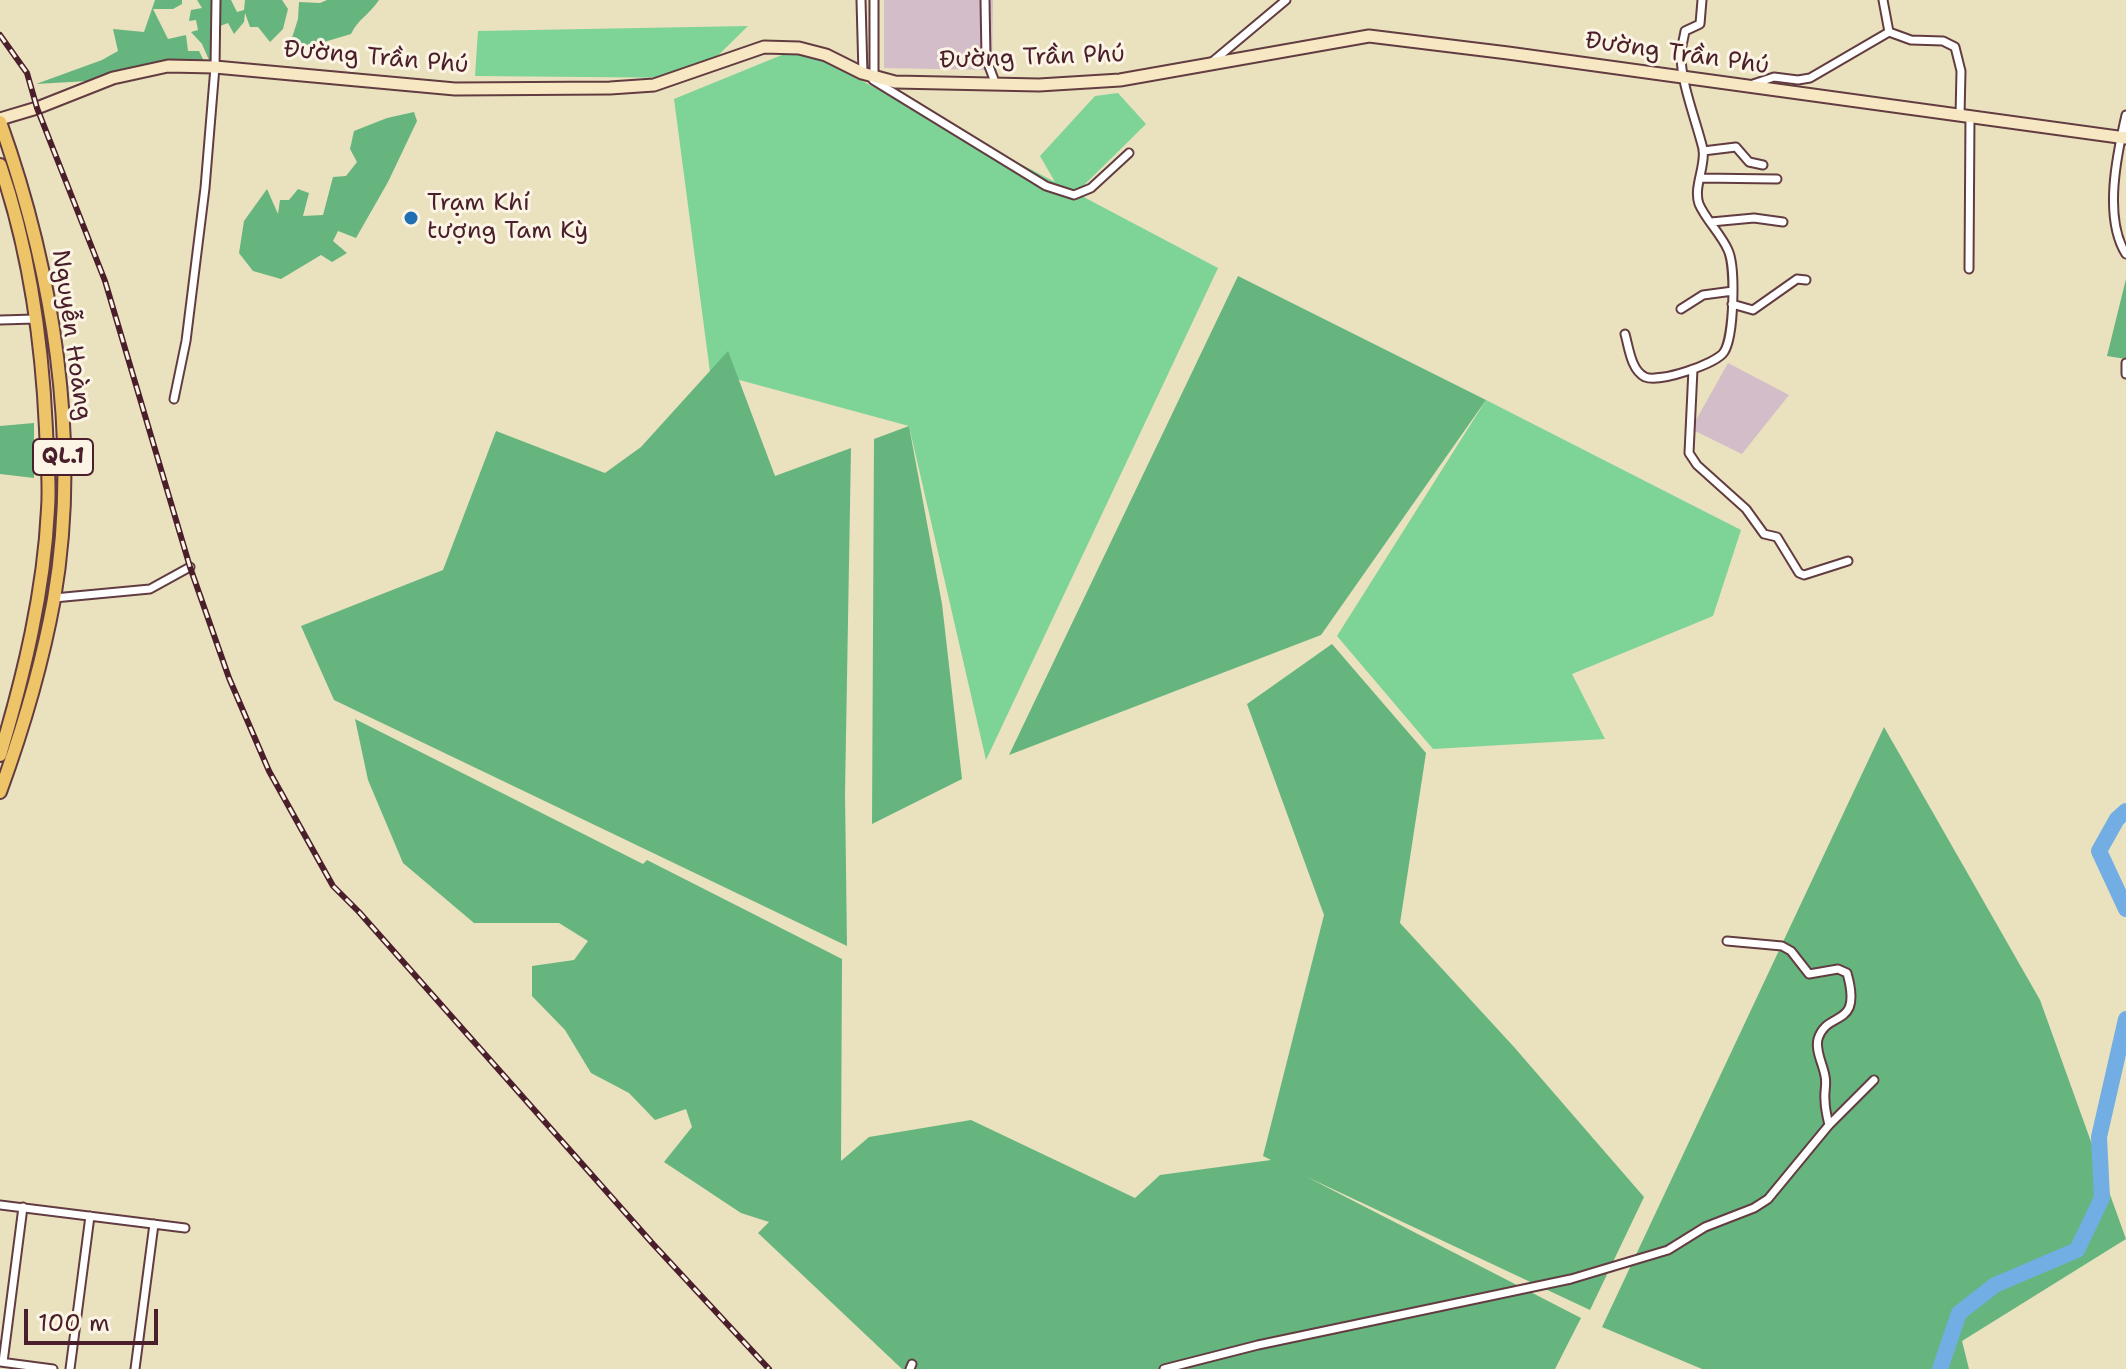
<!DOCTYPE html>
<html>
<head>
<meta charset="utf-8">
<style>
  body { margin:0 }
  #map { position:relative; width:2126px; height:1369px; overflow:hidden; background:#eae1be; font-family:"Shantell Sans",sans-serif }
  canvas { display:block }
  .scale { position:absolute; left:24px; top:1309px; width:134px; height:36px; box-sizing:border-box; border:4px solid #4a1f2b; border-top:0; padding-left:10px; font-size:24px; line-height:28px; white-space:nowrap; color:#4a1f2b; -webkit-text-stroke:6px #fcf5e5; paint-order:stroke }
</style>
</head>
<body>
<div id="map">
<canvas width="2126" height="1369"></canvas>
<div class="scale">100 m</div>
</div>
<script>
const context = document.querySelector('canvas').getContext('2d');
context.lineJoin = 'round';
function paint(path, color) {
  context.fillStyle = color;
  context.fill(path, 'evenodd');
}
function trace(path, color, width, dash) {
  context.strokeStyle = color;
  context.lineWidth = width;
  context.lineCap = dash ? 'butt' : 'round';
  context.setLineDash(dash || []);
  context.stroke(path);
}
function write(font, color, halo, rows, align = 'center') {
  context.font = font + ' "Shantell Sans",sans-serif';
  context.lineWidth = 6;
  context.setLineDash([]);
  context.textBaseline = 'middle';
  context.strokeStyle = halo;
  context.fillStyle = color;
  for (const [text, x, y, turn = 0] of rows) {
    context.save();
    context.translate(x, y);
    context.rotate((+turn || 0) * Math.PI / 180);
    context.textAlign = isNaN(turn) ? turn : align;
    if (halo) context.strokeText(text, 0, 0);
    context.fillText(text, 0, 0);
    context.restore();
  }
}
paint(new Path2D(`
  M 884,0 L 993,0 L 992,70 L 884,68 Z
  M 1728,363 L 1789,395 L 1742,454 L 1691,429 Z`), '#d2bdc8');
paint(new Path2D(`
  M 748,26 L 695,78 L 475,76 L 478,31 Z
  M 799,48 L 1055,182 L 1040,156 L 1095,96 L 1118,93 L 1146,124 L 1076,193 L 1218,268 L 986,760 L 909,426 L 710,372 L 674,99 Z
  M 1486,400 L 1741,530 L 1713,616 L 1572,674 L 1605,739 L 1433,749 L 1337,636 Z`), '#7ed396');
paint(new Path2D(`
  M 155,0 L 182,0 L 182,4 L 173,9 L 153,9 L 168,39 L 186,35 L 188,51 L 199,51 L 204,61 L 161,64 L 110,72 L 105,80 L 36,84 L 102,60 L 118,51 L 113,29 L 144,32 Z
  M 197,0 L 231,0 L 237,12 L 244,10 L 245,0 L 282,0 L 288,9 L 283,29 L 270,42 L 258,27 L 250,27 L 245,13 L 244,22 L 234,34 L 228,23 L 220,26 L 217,54 L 209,60 L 202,44 L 191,32 L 198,30 L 196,20 L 189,21 L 191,10 L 202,8 Z
  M 327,0 L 379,0 C 370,14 358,19 351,34 L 314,45 L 290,44 L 298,19 L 299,2 L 320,3 Z
  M 414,112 L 417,121 L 388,182 L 356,238 L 338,231 L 333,241 L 347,253 L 332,262 L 321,255 L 281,279 L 253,271 L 239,253 L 244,221 L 267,189 L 278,214 L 280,200 L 289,200 L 298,189 L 309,193 L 303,216 L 323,215 L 333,177 L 346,176 L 357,162 L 350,149 L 354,131 L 387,118 Z
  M 1238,276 L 1486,400 L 1321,635 L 1009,755 Z
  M 2126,279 L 2126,359 L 2107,356 Z
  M 728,351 L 775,476 L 851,448 L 845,793 L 847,946 L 334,700 L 301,626 L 443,570 L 496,431 L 605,473 L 641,447 Z
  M 34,423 L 34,478 L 0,474 L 0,426 Z
  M 909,426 L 942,604 L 962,779 L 872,824 L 874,439 Z
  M 1332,644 L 1426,753 L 1400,923 L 1514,1047 L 1644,1197 L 1590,1310 L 1307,1177 L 1581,1318 L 1555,1369 L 902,1369 L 758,1233 L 769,1222 L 741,1213 L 664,1162 L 692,1127 L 686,1109 L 655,1120 L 629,1093 L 591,1073 L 565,1030 L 532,996 L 532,966 L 574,960 L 588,941 L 559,923 L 474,923 L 403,863 L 368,780 L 355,719 L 643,864 L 647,860 L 842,959 L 841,1161 L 869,1137 L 971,1120 L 1135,1198 L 1160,1175 L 1271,1160 L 1263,1156 L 1324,915 L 1247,704 Z
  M 1884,727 L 2040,1000 L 2126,1239 L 1962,1341 L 1969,1369 L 1702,1369 L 1602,1327 Z`), '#66b57f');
trace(new Path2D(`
  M 2126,811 L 2117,819 L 2099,851 L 2126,909
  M 1940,1369 L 1959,1313 L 1995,1285 L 2077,1250 L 2102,1198 L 2099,1137 L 2126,1019`), '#72aee3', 16);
const minor = new Path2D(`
  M 861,0 L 863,74
  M 985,0 L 986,58 L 996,85
  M 1883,0 L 1889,32
  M 1889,32 L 1911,40 L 1943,41 L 1955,47 L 1961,71 L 1960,116
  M 1212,62 L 1286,0
  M 874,77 L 874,0
  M 873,80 L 1046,186 L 1074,195 L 1091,188 L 1129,153
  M 1750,85 L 1774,77 L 1798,80 L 1810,78 L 1889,32
  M 2126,115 C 2117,154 2103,218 2126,254
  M 1703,151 L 1736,147 L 1749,162 L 1763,165
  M 1700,178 L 1777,179
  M 1711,222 L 1754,218 L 1783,222
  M 1969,269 L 1970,115
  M 1732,304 L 1753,310 L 1797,279 L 1806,280
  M 1681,309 L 1703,295 L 1733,291
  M 0,320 L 35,319
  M 1625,334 C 1629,348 1631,370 1645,377 C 1659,383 1716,364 1724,352 C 1734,337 1736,267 1728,250 C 1721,234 1706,220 1699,204 C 1693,187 1706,166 1703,149 C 1696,120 1681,84 1681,55 C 1681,47 1684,38 1685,31 L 1700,24 L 1702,0
  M 2126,363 L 2126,374
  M 1693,369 L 1689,453 L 1697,465 L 1746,509 L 1764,534 L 1777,537 L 1799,573 L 1804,575 L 1848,561
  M 174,399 L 186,341 L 205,188 L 215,67 L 216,0
  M 54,598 L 150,589 L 190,567
  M 1727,941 L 1782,946 L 1791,951 L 1809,974 L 1838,969 L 1847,973 C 1863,1030 1827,1009 1818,1039 C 1815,1051 1823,1064 1825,1076 C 1827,1084 1824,1092 1825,1100 C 1825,1109 1827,1117 1829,1125
  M 0,1205 L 185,1228
  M 0,1362 L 53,1369
  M 3,1362 L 23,1207
  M 70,1369 L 90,1216
  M 135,1369 L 154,1224
  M 910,1369 L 912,1364
  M 1164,1369 L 1258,1345 L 1571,1279 L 1668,1250 L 1705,1227 L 1754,1208 L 1768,1199 L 1829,1125 L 1874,1080`);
const secondary = new Path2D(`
  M 0,119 L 37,108 L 113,78 L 168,66 L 215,67 L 455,89 L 610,88 L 654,85 L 764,47 L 799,48 L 826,55 L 862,73 L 895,82 L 1039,85 L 1120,80 L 1369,36 L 1508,53 L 2126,138`);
const trunk = new Path2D(`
  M 0,122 C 53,270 81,442 54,599 C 42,665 23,729 0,792
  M 0,165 C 29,249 42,341 46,429 C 47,456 50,483 48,509 C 44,592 24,675 0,755`);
trace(minor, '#623c41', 11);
trace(secondary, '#623c41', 15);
trace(trunk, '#623c41', 16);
trace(minor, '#fff', 7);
trace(secondary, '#f8e7c3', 11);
trace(trunk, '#eec469', 12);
const rail = new Path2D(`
  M 0,35 L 27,73 L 37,108 L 105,281 L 190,567 L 229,678 L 269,771 L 333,886 L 359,912 L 653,1244 L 769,1369`);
trace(rail, '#4a1f2b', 6);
trace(rail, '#fcf5e5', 3, [9]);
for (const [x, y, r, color] of [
  [411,218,8,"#1f6fb2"]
]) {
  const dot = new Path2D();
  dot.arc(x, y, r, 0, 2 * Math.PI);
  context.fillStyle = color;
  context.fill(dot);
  trace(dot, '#fcf5e5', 3);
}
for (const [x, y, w] of [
  [63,457,60]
]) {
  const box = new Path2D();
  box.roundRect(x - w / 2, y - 18, w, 36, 6);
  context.fillStyle = '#fcf5e5';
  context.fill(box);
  trace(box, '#4a1f2b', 2);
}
write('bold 22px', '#4a1f2b', null, [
  ["QL.1",63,457]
]);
write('24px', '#4a1f2b', '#fcf5e5', [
  ["Đường Trần Phú",1677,54,8],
  ["Đường Trần Phú",376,58,5],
  ["Đường Trần Phú",1032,58,-2],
  ["Nguyễn Hoàng",71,335,82]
]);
write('24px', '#4a1f2b', '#fcf5e5', [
  ["Trạm Khí",427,204],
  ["tượng Tam Kỳ",427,232]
], 'left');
</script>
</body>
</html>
